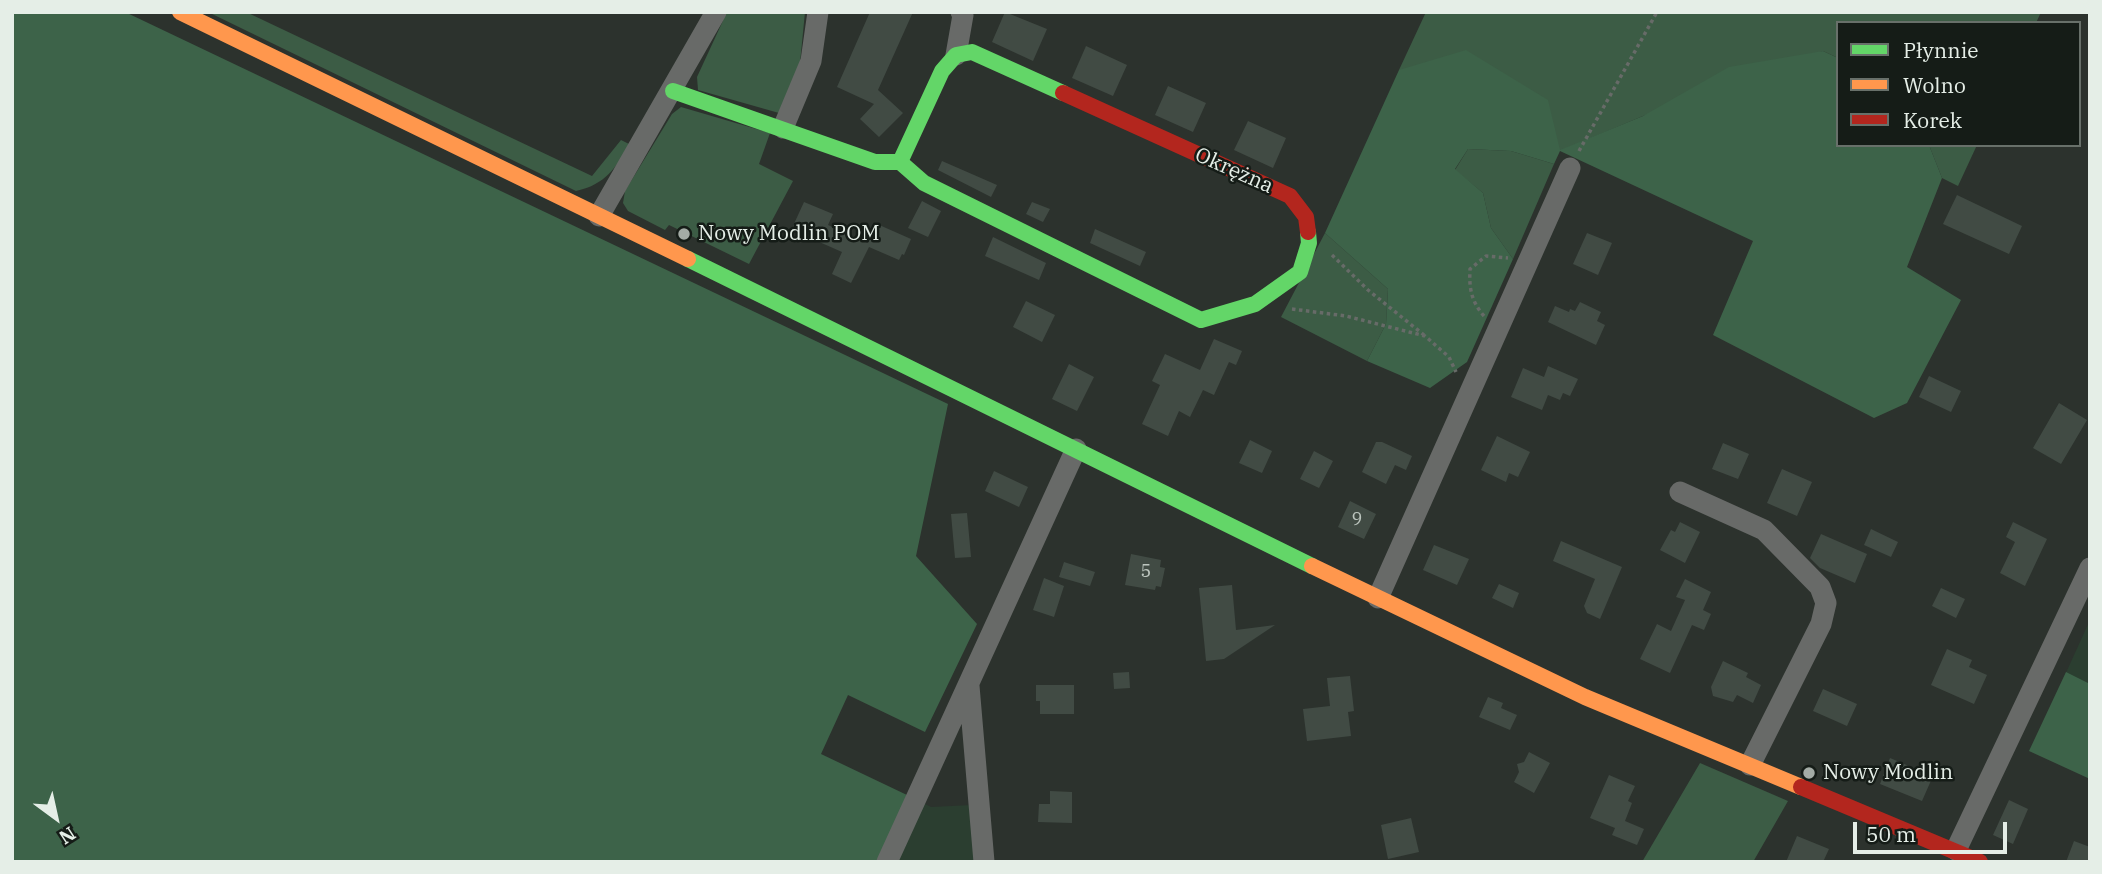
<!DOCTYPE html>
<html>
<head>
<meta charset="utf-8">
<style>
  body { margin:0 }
  #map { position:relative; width:2102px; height:874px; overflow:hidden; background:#2c322d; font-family:"IBM Plex Serif",serif }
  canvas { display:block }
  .frame { position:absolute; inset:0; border:14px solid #e5eee7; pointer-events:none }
  .legend { position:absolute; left:1836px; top:21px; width:245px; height:126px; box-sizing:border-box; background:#151c17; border:2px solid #68706a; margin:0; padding:9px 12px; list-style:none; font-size:21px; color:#e5eee7 }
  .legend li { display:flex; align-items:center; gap:14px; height:35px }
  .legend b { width:35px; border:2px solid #68706a }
  .north { position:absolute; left:21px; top:783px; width:70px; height:70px; -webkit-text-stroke:5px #151c17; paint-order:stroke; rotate:147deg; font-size:19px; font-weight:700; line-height:28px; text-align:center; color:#e5eee7 }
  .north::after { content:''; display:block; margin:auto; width:24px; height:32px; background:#e5eee7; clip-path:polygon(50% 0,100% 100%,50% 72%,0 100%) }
  .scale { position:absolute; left:1853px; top:822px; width:154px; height:32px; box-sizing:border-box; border:4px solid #e5eee7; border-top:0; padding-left:9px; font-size:21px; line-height:24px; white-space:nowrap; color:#e5eee7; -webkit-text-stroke:5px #151c17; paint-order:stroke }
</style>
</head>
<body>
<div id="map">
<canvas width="2102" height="874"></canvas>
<div class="frame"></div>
<ul class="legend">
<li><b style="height:9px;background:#63d668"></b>Płynnie</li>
<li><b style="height:9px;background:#ff974d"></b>Wolno</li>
<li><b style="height:9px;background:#b3261e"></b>Korek</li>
</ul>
<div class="north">N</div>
<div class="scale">50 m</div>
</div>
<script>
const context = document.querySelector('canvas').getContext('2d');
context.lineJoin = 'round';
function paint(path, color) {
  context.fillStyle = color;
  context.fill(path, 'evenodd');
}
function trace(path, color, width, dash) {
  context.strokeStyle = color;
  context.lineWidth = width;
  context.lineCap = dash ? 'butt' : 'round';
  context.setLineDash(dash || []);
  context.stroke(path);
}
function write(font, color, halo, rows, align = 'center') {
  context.font = font + ' "IBM Plex Serif",serif';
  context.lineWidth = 5;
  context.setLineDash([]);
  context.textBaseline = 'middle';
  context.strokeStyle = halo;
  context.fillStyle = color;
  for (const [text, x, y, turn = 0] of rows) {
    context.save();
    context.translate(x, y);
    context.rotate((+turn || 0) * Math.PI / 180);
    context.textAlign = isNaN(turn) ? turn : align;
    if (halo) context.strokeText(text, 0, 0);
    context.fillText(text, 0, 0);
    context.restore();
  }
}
paint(new Path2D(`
  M 2090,620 L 2090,688 L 2064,677 Z
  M 921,802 L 931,807 L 972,805 L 976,862 L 895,862 Z`), '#2b3e30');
paint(new Path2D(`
  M 208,12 L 246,12 L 592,176 L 621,140 L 631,145 C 614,168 607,184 576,191 Z
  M 727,12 L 805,12 L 800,63 L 779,113 L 698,90 L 697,77 Z
  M 1426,12 L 2041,12 L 2036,23 L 1838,23 L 1838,58 L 1823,51 L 1643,116 L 1560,151 L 1399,70 Z
  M 681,107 L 770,133 L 759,164 L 793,181 L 749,264 L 669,225 L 665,230 L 628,211 L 623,203 L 625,191 L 672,114 Z
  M 1929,145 L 1977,145 L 1958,186 L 1942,178 Z
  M 1468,149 L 1511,151 L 1554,164 L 1513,259 L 1491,228 L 1483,193 L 1455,170 Z
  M 1325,233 L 1388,289 L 1386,324 L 1367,361 L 1281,317 Z
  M 1700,763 L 1788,801 L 1753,862 L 1642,862 Z`), '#3c5c45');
paint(new Path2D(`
  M 12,12 L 125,12 L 948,404 L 916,556 L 977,624 L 925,732 L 848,695 L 821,754 L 907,795 L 877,862 L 12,862 Z
  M 1466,50 L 1548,100 L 1560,150 L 1643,116 L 1729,67 L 1823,51 L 1838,58 L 1838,145 L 1929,145 L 1942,178 L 1907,267 L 1961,300 L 1907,403 L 1874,418 L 1713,335 L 1753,241 L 1560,151 L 1554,164 L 1511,151 L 1468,149 L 1455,169 L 1483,193 L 1491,228 L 1513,259 L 1467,362 L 1430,388 L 1367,361 L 1386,324 L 1388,289 L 1325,233 L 1399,70 Z
  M 2066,672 L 2090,684 L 2090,779 L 2029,751 Z`), '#3d6349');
paint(new Path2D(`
  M 870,12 L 913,12 L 878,90 L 903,113 L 879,137 L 860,119 L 874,104 L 837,87 Z
  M 1005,12 L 1047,29 L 1033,61 L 992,42 Z
  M 1086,46 L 1127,65 L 1113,96 L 1072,78 Z
  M 1168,86 L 1206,103 L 1193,132 L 1155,115 Z
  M 1248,121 L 1286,138 L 1273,168 L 1234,150 Z
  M 942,161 L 997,185 L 991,197 L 938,170 Z
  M 1957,195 L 2022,226 L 2009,254 L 1943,224 Z
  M 922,201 L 941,211 L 928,237 L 908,228 Z
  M 804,202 L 833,214 L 828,225 L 868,243 L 877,224 L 911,239 L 904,255 L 902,254 L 899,260 L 869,247 L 851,283 L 832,274 L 842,252 L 808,237 L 809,233 L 793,226 Z
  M 1032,202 L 1050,209 L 1043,222 L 1026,214 Z
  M 1095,229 L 1146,252 L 1140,266 L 1090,243 Z
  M 1587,233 L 1612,243 L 1598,275 L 1573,264 Z
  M 993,237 L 1046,263 L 1039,280 L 985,256 Z
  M 1026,301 L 1055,315 L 1042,342 L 1013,327 Z
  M 1580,302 L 1601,312 L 1597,321 L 1605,325 L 1596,345 L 1548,322 L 1555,306 L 1569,312 L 1570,309 L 1575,311 Z
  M 1214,339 L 1242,351 L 1236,365 L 1229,362 L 1214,395 L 1203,390 L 1190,417 L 1179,411 L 1168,436 L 1142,424 L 1160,385 L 1152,381 L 1165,354 L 1200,370 Z
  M 1069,364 L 1094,377 L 1077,411 L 1052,399 Z
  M 1548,366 L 1578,379 L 1570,396 L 1563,393 L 1560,400 L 1548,395 L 1542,410 L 1511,397 L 1523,368 L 1544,377 Z
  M 1929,376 L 1961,391 L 1951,412 L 1919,397 Z
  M 2059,403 L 2087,420 L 2061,464 L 2033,448 Z
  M 1497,436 L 1530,452 L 1518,477 L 1509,473 L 1506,482 L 1481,470 Z
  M 1250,440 L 1272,451 L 1262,473 L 1239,463 Z
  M 1376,442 L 1382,442 L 1412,456 L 1406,470 L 1395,465 L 1386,484 L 1362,472 Z
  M 1723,443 L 1749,454 L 1738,479 L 1712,469 Z
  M 1314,451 L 1333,461 L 1319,488 L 1300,479 Z
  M 1782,469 L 1812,482 L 1797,516 L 1767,503 Z
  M 994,471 L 1028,487 L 1019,507 L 985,491 Z
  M 1350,501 L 1376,514 L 1364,539 L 1338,527 Z
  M 967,513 L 971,557 L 955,558 L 951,514 Z
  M 1680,522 L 1700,532 L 1685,563 L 1660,550 L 1671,530 L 1675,532 Z
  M 2013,522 L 2047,539 L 2025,586 L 2000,573 L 2015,542 L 2006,537 Z
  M 1871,529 L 1898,542 L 1891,557 L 1864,545 Z
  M 1821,534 L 1867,554 L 1855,583 L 1820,568 L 1810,558 Z
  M 1561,541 L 1622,567 L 1600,619 L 1587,613 L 1584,606 L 1595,579 L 1553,561 Z
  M 1434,545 L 1469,559 L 1457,585 L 1423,570 Z
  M 1131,554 L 1161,560 L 1160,567 L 1165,568 L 1161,587 L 1156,586 L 1155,590 L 1125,585 Z
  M 1064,562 L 1095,572 L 1090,586 L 1059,577 Z
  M 1044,578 L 1064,586 L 1054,617 L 1033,610 Z
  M 1685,579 L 1711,592 L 1703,610 L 1711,614 L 1704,630 L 1692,625 L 1670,673 L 1640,659 L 1657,624 L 1671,631 L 1685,600 L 1676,597 Z
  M 1499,584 L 1519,593 L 1513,608 L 1492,598 Z
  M 1232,585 L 1236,630 L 1275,625 L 1224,659 L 1206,661 L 1199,588 Z
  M 1941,588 L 1965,599 L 1956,618 L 1932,606 Z
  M 1947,649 L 1972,660 L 1969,667 L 1987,675 L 1974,704 L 1931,685 Z
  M 1723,661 L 1748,673 L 1746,677 L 1761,685 L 1753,703 L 1737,695 L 1733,702 L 1713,696 L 1711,687 Z
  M 1129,672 L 1130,688 L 1114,689 L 1113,673 Z
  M 1350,676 L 1354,711 L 1348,712 L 1351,736 L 1307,741 L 1303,709 L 1330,706 L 1327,678 Z
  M 1036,685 L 1074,685 L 1074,714 L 1040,714 L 1040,701 L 1036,701 Z
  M 1823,689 L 1857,704 L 1847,726 L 1813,711 Z
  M 1488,697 L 1503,703 L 1501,708 L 1517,715 L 1510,730 L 1479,717 Z
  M 1529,752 L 1550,763 L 1534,793 L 1514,782 L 1519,772 L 1517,764 L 1524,762 Z
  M 1890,758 L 1933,776 L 1922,801 L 1880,784 Z
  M 1609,775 L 1635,786 L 1628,801 L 1632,803 L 1625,821 L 1644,829 L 1637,845 L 1612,835 L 1615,828 L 1590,818 Z
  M 1050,791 L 1072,792 L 1072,823 L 1038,822 L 1039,804 L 1050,804 Z
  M 2009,800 L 2028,809 L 2013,844 L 1993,835 Z
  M 1411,818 L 1419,852 L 1388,859 L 1381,825 Z
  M 1797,836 L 1829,849 L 1823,862 L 1786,862 Z
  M 2074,841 L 2090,847 L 2090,862 L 2066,862 Z`), '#414b44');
trace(new Path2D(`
  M 1579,151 L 1657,12
  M 1332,255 L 1368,290 L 1424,335
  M 1292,309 L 1346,316 L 1425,336 L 1449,357 L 1456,372
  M 1484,316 C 1471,301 1469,288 1470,269 L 1486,256 L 1508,258`), '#676b68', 3.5, [3.5, 3.5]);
trace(new Path2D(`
  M 956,55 L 963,15 L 961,12
  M 783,128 L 811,61 L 818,12
  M 599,216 L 716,12
  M 1680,492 L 1764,530 L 1820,587 L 1826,603 L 1821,624 L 1750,765
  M 1378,598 L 1570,168
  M 969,686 L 984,862
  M 1956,850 L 2090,568
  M 887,862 L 1076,449`), '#686a68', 21);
trace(new Path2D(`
  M 673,91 L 875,162 L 900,162 L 924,183 L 1201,320 L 1255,304 L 1300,272 L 1309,243 L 1308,232
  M 900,162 L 942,71 L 956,55 L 972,52 L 1063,93
  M 688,259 L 1312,566`), '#63d668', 16);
trace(new Path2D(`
  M 180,12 L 688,259
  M 1312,566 L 1585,697 L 1801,787`), '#ff974d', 16);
trace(new Path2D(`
  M 1063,93 L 1290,196 L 1306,217 L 1308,232
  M 1801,787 L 1980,862`), '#b3261e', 16);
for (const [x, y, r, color] of [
  [684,234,7,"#a4aca6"],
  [1809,773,7,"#a4aca6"]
]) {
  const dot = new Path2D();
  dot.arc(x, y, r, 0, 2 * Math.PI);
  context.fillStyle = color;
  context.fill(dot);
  trace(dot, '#151c17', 2.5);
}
write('18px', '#bcc5be', null, [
  ["9",1357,520],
  ["5",1146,572]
]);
write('21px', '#e5eee7', '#151c17', [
  ["Okrężna",1234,171,24]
]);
write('21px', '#e5eee7', '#151c17', [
  ["Nowy Modlin POM",698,234],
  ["Nowy Modlin",1823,773]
], 'left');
</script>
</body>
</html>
